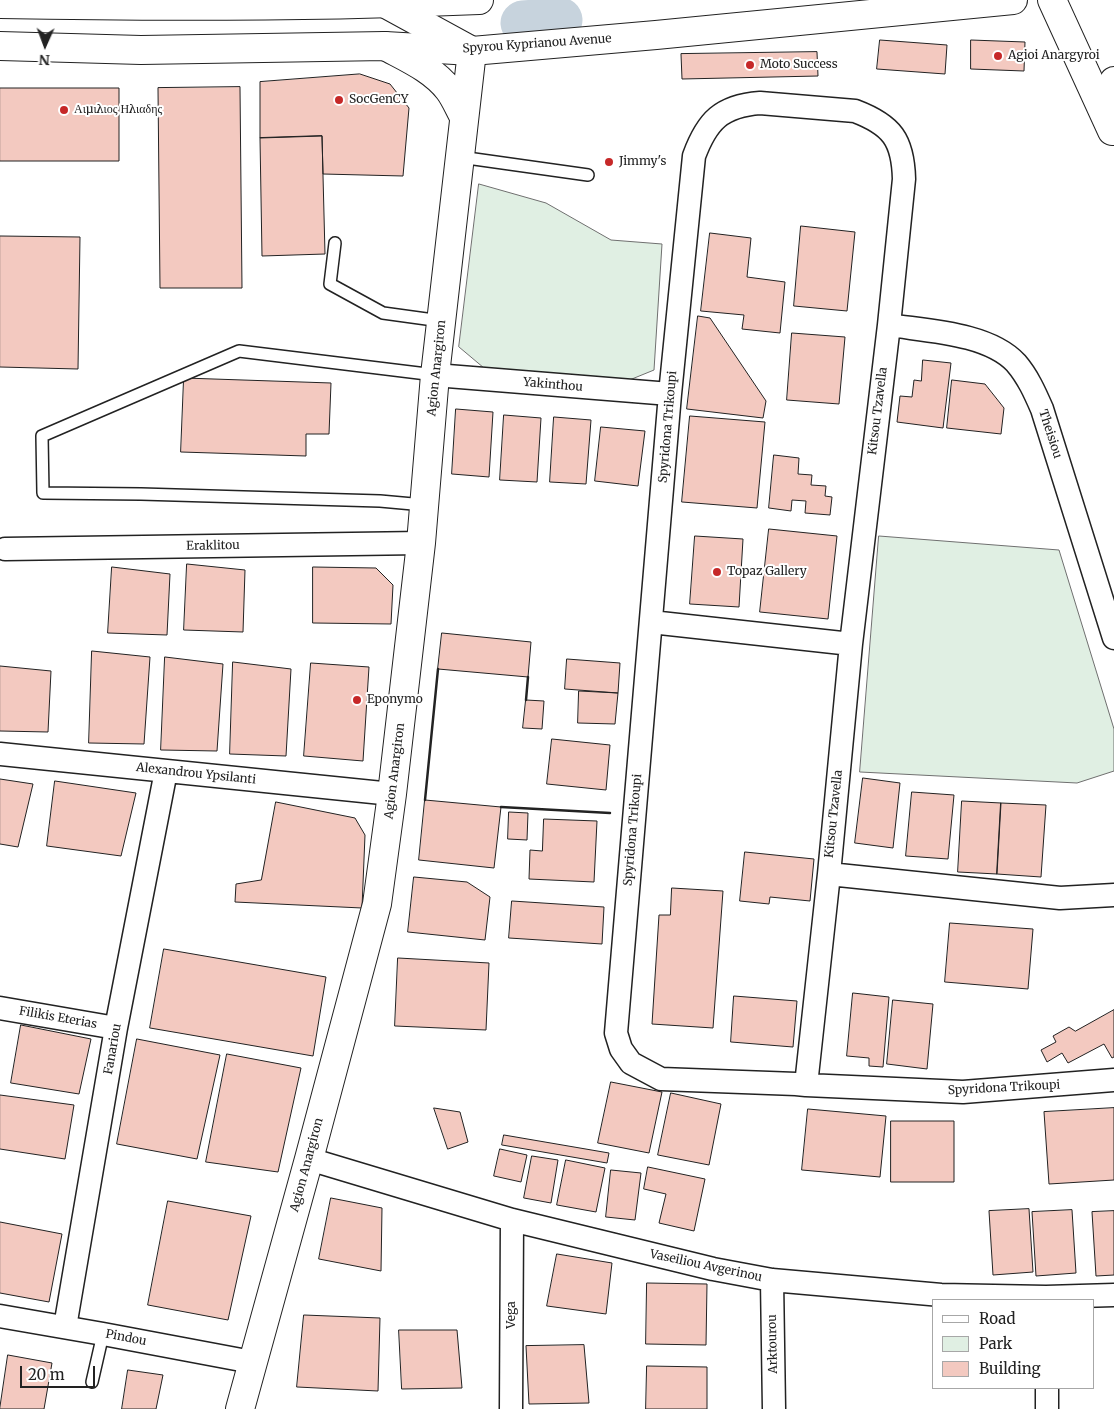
<!DOCTYPE html>
<html>
<head>
<meta charset="utf-8">
<style>
  body { margin:0 }
  #map { position:relative; width:1114px; height:1409px; overflow:hidden; background:#fff; font-family:Merriweather,serif }
  canvas { display:block }
  .legend { position:absolute; left:932px; top:1299px; width:162px; height:90px; box-sizing:border-box; background:#fff; border:1px solid #a7a7a7; margin:0; padding:6px 9px; list-style:none; font-size:15px; color:#222 }
  .legend li { display:flex; align-items:center; gap:10px; height:25px }
  .legend b { width:25px; border:1px solid #a7a7a7 }
  .north { position:absolute; left:20px; top:20px; width:50px; height:50px; -webkit-text-stroke:4px #fff; paint-order:stroke; rotate:182deg; font-size:14px; font-weight:700; line-height:20px; text-align:center; color:#222 }
  .north::after { content:''; display:block; margin:auto; width:18px; height:22px; background:#222; clip-path:polygon(50% 0,100% 100%,50% 72%,0 100%) }
  .scale { position:absolute; left:20px; top:1366px; width:75px; height:22px; box-sizing:border-box; border:2px solid #222; border-top:0; padding-left:6px; font-size:15px; line-height:18px; white-space:nowrap; color:#222; -webkit-text-stroke:4px #fff; paint-order:stroke }
</style>
</head>
<body>
<div id="map">
<canvas width="1114" height="1409"></canvas>
<ul class="legend">
<li><b style="height:6px;background:#fff"></b>Road</li>
<li><b style="height:14px;background:#e0efe3"></b>Park</li>
<li><b style="height:14px;background:#f3c9c0"></b>Building</li>
</ul>
<div class="north">N</div>
<div class="scale">20 m</div>
</div>
<script>
const context = document.querySelector('canvas').getContext('2d');
context.lineJoin = 'round';
function paint(path, color) {
  context.fillStyle = color;
  context.fill(path, 'evenodd');
}
function trace(path, color, width, dash) {
  context.strokeStyle = color;
  context.lineWidth = width;
  context.lineCap = dash ? 'butt' : 'round';
  context.setLineDash(dash || []);
  context.stroke(path);
}
function write(font, color, halo, rows, align = 'center') {
  context.font = font + ' Merriweather,serif';
  context.lineWidth = 4;
  context.setLineDash([]);
  context.textBaseline = 'middle';
  context.strokeStyle = halo;
  context.fillStyle = color;
  for (const [text, x, y, turn = 0] of rows) {
    context.save();
    context.translate(x, y);
    context.rotate((+turn || 0) * Math.PI / 180);
    context.textAlign = isNaN(turn) ? turn : align;
    if (halo) context.strokeText(text, 0, 0);
    context.fillText(text, 0, 0);
    context.restore();
  }
}
const green = new Path2D(`
  M 479,184 L 546,203 L 611,240 L 662,244 L 654,370 L 627,381 L 484,368 L 459,347 Z
  M 879,536 L 1059,550 L 1114,729 L 1114,771 L 1077,783 L 860,772 Z`);
paint(green, '#e0efe3');
trace(green, '#6f6f6f', 1);
trace(new Path2D(`
  M 523,23 L 560,20`), '#c7d3dd', 45);
const building = new Path2D(`
  M 880,40 L 947,45 L 945,74 L 877,69 Z
  M 971,40 L 1025,42 L 1024,71 L 971,69 Z
  M 817,52 L 818,76 L 682,79 L 681,54 Z
  M 360,74 L 390,84 L 409,108 L 403,176 L 323,174 L 322,136 L 260,138 L 260,82 Z
  M 240,87 L 242,288 L 160,288 L 158,88 Z
  M 0,88 L 119,88 L 119,161 L 0,161 Z
  M 322,136 L 325,254 L 262,256 L 260,138 Z
  M 801,226 L 855,232 L 847,311 L 794,306 Z
  M 710,233 L 751,238 L 747,277 L 785,282 L 780,333 L 742,329 L 744,315 L 701,311 Z
  M 0,236 L 80,237 L 78,369 L 0,367 Z
  M 698,316 L 710,318 L 766,401 L 763,418 L 687,409 Z
  M 792,333 L 845,337 L 839,404 L 787,400 Z
  M 923,360 L 951,363 L 943,428 L 897,422 L 900,396 L 912,397 L 914,380 L 921,381 Z
  M 184,378 L 331,383 L 329,434 L 306,434 L 306,456 L 181,452 Z
  M 952,380 L 985,384 L 1004,408 L 1001,434 L 947,428 Z
  M 456,409 L 493,412 L 489,477 L 452,474 Z
  M 504,415 L 541,418 L 537,482 L 500,480 Z
  M 690,416 L 765,422 L 757,508 L 682,502 Z
  M 554,417 L 591,420 L 586,484 L 550,482 Z
  M 601,427 L 645,431 L 638,486 L 595,481 Z
  M 774,455 L 799,458 L 798,474 L 812,475 L 811,485 L 826,486 L 825,496 L 832,497 L 830,515 L 805,513 L 806,501 L 792,500 L 791,511 L 769,508 Z
  M 769,529 L 837,536 L 828,619 L 760,612 Z
  M 695,536 L 743,539 L 739,607 L 690,604 Z
  M 187,564 L 245,570 L 243,632 L 184,630 Z
  M 112,567 L 170,574 L 167,635 L 108,633 Z
  M 313,567 L 376,568 L 393,585 L 391,624 L 313,623 Z
  M 442,633 L 531,642 L 528,677 L 438,669 Z
  M 92,651 L 150,657 L 144,744 L 89,743 Z
  M 165,657 L 223,664 L 217,751 L 161,750 Z
  M 567,659 L 620,663 L 618,693 L 565,689 Z
  M 233,662 L 291,669 L 286,756 L 230,754 Z
  M 311,663 L 369,667 L 363,761 L 304,756 Z
  M 0,666 L 51,671 L 48,732 L 0,731 Z
  M 579,691 L 618,693 L 615,724 L 578,723 Z
  M 526,700 L 544,701 L 542,729 L 523,728 Z
  M 552,739 L 610,745 L 606,790 L 547,784 Z
  M 863,778 L 900,783 L 893,848 L 855,843 Z
  M 0,779 L 33,784 L 18,847 L 0,844 Z
  M 55,781 L 136,793 L 121,856 L 47,846 Z
  M 912,792 L 954,795 L 948,859 L 906,856 Z
  M 425,800 L 501,807 L 494,868 L 419,860 Z
  M 962,801 L 1001,803 L 997,874 L 958,872 Z
  M 276,802 L 355,818 L 365,835 L 362,908 L 235,902 L 236,884 L 261,880 Z
  M 1001,803 L 1046,805 L 1041,877 L 997,874 Z
  M 509,812 L 528,813 L 527,840 L 508,839 Z
  M 544,819 L 597,821 L 594,882 L 529,879 L 530,850 L 542,851 Z
  M 745,852 L 814,859 L 810,901 L 770,897 L 769,904 L 740,901 Z
  M 414,877 L 467,882 L 490,897 L 485,940 L 408,932 Z
  M 672,888 L 723,891 L 713,1028 L 652,1024 L 659,915 L 670,915 Z
  M 512,901 L 604,907 L 602,944 L 509,938 Z
  M 950,923 L 1033,929 L 1028,989 L 945,982 Z
  M 164,949 L 326,977 L 313,1056 L 150,1028 Z
  M 398,958 L 489,963 L 486,1030 L 395,1026 Z
  M 853,993 L 889,997 L 883,1067 L 869,1066 L 869,1058 L 847,1056 Z
  M 734,996 L 797,1001 L 793,1047 L 731,1042 Z
  M 893,1000 L 933,1004 L 927,1069 L 887,1064 Z
  M 1114,1010 L 1114,1057 L 1112,1058 L 1104,1044 L 1068,1063 L 1062,1053 L 1047,1062 L 1041,1050 L 1056,1042 L 1053,1036 L 1069,1027 L 1075,1031 Z
  M 21,1025 L 91,1039 L 79,1094 L 11,1083 Z
  M 137,1039 L 220,1055 L 197,1159 L 117,1144 Z
  M 227,1054 L 301,1068 L 278,1172 L 206,1162 Z
  M 611,1082 L 662,1092 L 649,1153 L 598,1143 Z
  M 671,1093 L 721,1104 L 709,1165 L 658,1155 Z
  M 0,1095 L 74,1105 L 65,1159 L 0,1149 Z
  M 434,1108 L 460,1112 L 468,1142 L 448,1149 Z
  M 1114,1108 L 1114,1180 L 1049,1184 L 1044,1112 Z
  M 808,1109 L 886,1116 L 880,1177 L 802,1170 Z
  M 891,1121 L 954,1121 L 954,1182 L 891,1182 Z
  M 504,1135 L 609,1153 L 607,1163 L 502,1145 Z
  M 500,1149 L 527,1155 L 521,1182 L 494,1176 Z
  M 532,1156 L 558,1160 L 551,1203 L 524,1198 Z
  M 566,1160 L 605,1168 L 596,1212 L 557,1205 Z
  M 648,1167 L 705,1179 L 694,1231 L 659,1223 L 666,1194 L 644,1189 Z
  M 611,1170 L 641,1173 L 635,1220 L 606,1217 Z
  M 331,1198 L 382,1208 L 381,1271 L 319,1259 Z
  M 168,1201 L 251,1216 L 228,1320 L 148,1305 Z
  M 1029,1209 L 1033,1272 L 993,1275 L 989,1211 Z
  M 1072,1210 L 1076,1273 L 1036,1276 L 1032,1212 Z
  M 1114,1211 L 1114,1275 L 1096,1276 L 1092,1212 Z
  M 0,1222 L 62,1234 L 49,1302 L 0,1293 Z
  M 557,1254 L 612,1263 L 606,1314 L 547,1306 Z
  M 647,1283 L 707,1284 L 706,1345 L 646,1344 Z
  M 304,1315 L 380,1318 L 378,1391 L 297,1387 Z
  M 399,1330 L 457,1330 L 462,1388 L 402,1389 Z
  M 584,1345 L 589,1403 L 529,1404 L 526,1346 Z
  M 8,1355 L 52,1363 L 44,1409 L 0,1409 Z
  M 647,1366 L 707,1367 L 707,1409 L 646,1409 Z
  M 128,1370 L 163,1375 L 156,1409 L 122,1409 Z`);
paint(building, '#f3c9c0');
trace(building, '#222', 1);
const service = new Path2D(`
  M 460,157 L 588,175
  M 335,243 L 330,284 L 383,313 L 441,321
  M 424,505 L 380,501 L 141,494 L 43,493 L 42,436 L 239,351 L 435,375
  M 92,1382 L 103,1334`);
const minor = new Path2D(`
  M 889,325 C 927,331 988,333 1016,363 C 1028,377 1035,393 1042,409 L 1114,638
  M 435,375 L 670,394
  M 5,549 L 421,543
  M 651,622 L 851,644
  M 0,754 L 392,794
  M 829,874 L 1060,898 L 1114,895
  M 0,1008 L 116,1028
  M 806,1085 L 829,874 L 851,644 L 889,325 L 904,179 C 903,140 892,125 855,111 L 760,103 C 721,106 707,121 694,156 L 670,394 L 616,1033 L 621,1049 L 631,1063 L 661,1079 L 796,1084 L 806,1085 L 963,1092 L 1114,1080
  M 309,1159 L 512,1220 L 713,1269 L 772,1280 L 941,1295 L 1046,1297 L 1114,1295
  M 772,1280 L 774,1409
  M 0,1316 L 103,1334 L 252,1362
  M 65,1327 L 116,1028 L 166,771
  M 1047,1388 L 1047,1409
  M 511,1409 L 512,1220`);
const tertiary = new Path2D(`
  M 1052,0 L 1112,131
  M 385,46 C 407,58 433,69 449,90 C 455,98 459,108 464,117
  M 240,1409 L 309,1159 L 377,904 L 392,794 L 421,543 L 435,375 L 472,51 L 386,4`);
const secondary = new Path2D(`
  M 0,4 C 160,7 320,7 479,0
  M 0,46 L 141,50 L 385,46 L 472,51 L 656,35 L 1013,0
  M 1110,125 L 1111,94 L 1114,81`);
trace(service, '#222', 14);
trace(minor, '#222', 25);
trace(tertiary, '#222', 30);
trace(secondary, '#222', 30);
trace(service, '#fff', 11);
trace(minor, '#fff', 22);
trace(tertiary, '#fff', 28);
trace(secondary, '#fff', 28);
trace(new Path2D(`
  M 526,700 L 528,677
  M 425,800 L 438,669
  M 501,807 L 610,813`), '#222', 2.5);
for (const [x, y, r, color] of [
  [998,56,5,"#c62828"],
  [750,65,5,"#c62828"],
  [339,100,5,"#c62828"],
  [64,110,5,"#c62828"],
  [609,162,5,"#c62828"],
  [717,572,5,"#c62828"],
  [357,700,5,"#c62828"]
]) {
  const dot = new Path2D();
  dot.arc(x, y, r, 0, 2 * Math.PI);
  context.fillStyle = color;
  context.fill(dot);
  trace(dot, '#fff', 2);
}
write('12px', '#222', '#fff', [
  ["Spyrou Kyprianou Avenue",537,44,-4],
  ["Agion Anargiron",437,368,-84],
  ["Yakinthou",553,385,5],
  ["Kitsou Tzavella",878,411,-83],
  ["Spyridona Trikoupi",668,427,-85],
  ["Theisiou",1050,434,72],
  ["Eraklitou",213,546,-1],
  ["Agion Anargiron",395,771,-83],
  ["Alexandrou Ypsilanti",196,774,6],
  ["Kitsou Tzavella",834,814,-84],
  ["Spyridona Trikoupi",633,830,-85],
  ["Filikis Eterias",58,1018,10],
  ["Fanariou",113,1049,-80],
  ["Spyridona Trikoupi",1004,1088,-3],
  ["Agion Anargiron",307,1165,-75],
  ["Vaseiliou Avgerinou",706,1266,12],
  ["Vega",512,1315,-90],
  ["Pindou",126,1338,11],
  ["Arktourou",773,1344,-91]
]);
write('12px', '#222', '#fff', [
  ["Agioi Anargyroi",1008,56],
  ["Moto Success",760,65],
  ["SocGenCY",349,100],
  ["Αιμιλιος Ηλιαδης",74,110],
  ["Jimmy's",619,162],
  ["Topaz Gallery",727,572],
  ["Eponymo",367,700]
], 'left');
</script>
</body>
</html>
